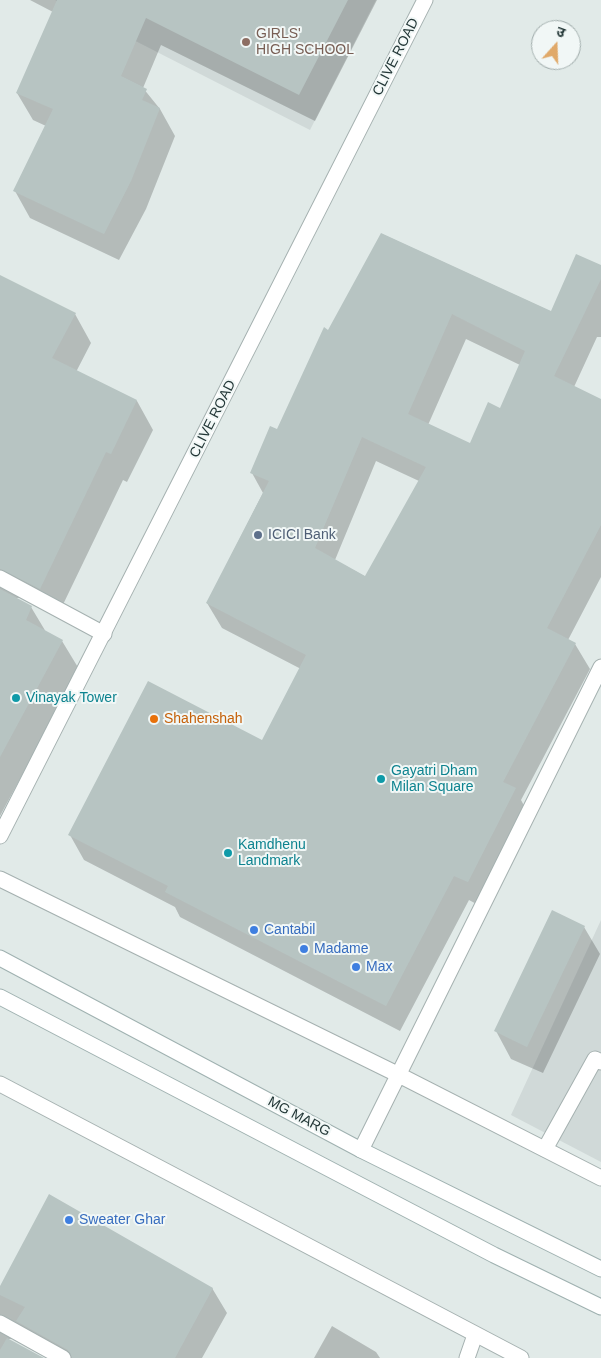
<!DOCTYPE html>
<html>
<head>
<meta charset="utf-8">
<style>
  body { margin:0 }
  #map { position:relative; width:601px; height:1358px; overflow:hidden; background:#e1eae8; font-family:Arial,"Noto Sans Devanagari",sans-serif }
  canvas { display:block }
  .north { position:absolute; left:531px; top:20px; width:50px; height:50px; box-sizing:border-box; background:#f1f7f6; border:1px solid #9fabaa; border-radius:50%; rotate:20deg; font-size:14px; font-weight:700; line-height:20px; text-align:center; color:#243838 }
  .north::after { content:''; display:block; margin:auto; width:18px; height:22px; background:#e0a969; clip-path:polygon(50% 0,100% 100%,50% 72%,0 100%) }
</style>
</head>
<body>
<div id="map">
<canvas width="601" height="1358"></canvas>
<div class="north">उ</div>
</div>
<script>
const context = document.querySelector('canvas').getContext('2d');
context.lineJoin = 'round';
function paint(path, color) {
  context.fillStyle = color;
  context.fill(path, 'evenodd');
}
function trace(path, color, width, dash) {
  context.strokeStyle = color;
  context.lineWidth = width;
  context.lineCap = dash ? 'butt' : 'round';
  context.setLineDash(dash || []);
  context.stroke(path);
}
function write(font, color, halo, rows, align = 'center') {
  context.font = font + ' Arial,sans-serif';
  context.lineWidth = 4;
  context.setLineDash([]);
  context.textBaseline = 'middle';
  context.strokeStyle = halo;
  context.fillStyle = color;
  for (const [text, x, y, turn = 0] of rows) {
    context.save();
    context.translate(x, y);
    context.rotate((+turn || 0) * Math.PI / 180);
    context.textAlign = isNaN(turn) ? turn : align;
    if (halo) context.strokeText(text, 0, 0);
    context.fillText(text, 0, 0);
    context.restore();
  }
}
paint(new Path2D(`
  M 55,0 L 376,0 L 310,130 Z
  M 601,920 L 601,1162 L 511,1115 Z`), '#d0d9d8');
paint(new Path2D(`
  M 30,0 L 377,0 L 315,121 L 161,45 L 143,88 L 160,109 L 175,136 L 146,209 L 119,260 L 30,218 L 15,191 L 46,126 L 33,120 L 17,93 L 53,12 Z
  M 382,234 L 552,312 L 601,266 L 601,337 L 597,337 L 574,387 L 601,401 L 601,577 L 568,640 L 575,644 L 590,669 L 521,800 L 529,815 L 482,907 L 469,900 L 400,1031 L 180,917 L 175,907 L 84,860 L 70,835 L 263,742 L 301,669 L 222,628 L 207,603 L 263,493 L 252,473 L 277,431 ZM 466,339 L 520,365 L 501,409 L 471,445 L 428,425 ZM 376,461 L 419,481 L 366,577 L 335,560 Z
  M 0,277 L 75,314 L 91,343 L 76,372 L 137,401 L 153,430 L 127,482 L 123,480 L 57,617 L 21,598 L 15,598 L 31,607 L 46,632 L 62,641 L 79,669 L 0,816 Z
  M 584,927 L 600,954 L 543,1073 L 511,1059 L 496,1031 Z
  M 212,1288 L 227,1313 L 202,1358 L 54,1358 L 20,1339 L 7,1339 L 41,1358 L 0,1358 L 0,1289 Z
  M 332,1326 L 376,1352 L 380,1358 L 314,1358 Z`), '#0003');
paint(new Path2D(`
  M 57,0 L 348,0 L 299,95 L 146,18 L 121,76 L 147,89 L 142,100 L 160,108 L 131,181 L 104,234 L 13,191 L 53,109 L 16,93 Z
  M 381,233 L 551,311 L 576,254 L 601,265 L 601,279 L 554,376 L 601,399 L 601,525 L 547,628 L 576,643 L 503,782 L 516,788 L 468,882 L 454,876 L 386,1006 L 165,892 L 168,886 L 68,835 L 148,681 L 262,740 L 306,655 L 206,603 L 269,481 L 250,473 L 270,426 L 277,429 L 324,327 L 328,330 ZM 452,314 L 525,351 L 500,408 L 488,402 L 470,443 L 408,414 ZM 362,437 L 426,467 L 365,576 L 315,548 Z
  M 0,275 L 76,313 L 52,358 L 137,400 L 111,454 L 106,452 L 40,589 L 0,569 Z
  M 0,589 L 32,606 L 26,620 L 63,640 L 0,757 Z
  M 552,910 L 585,926 L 527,1047 L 494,1031 Z
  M 49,1194 L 213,1288 L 175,1358 L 72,1358 L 68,1350 L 16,1321 L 25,1307 L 0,1295 L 0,1286 Z
  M 7,1338 L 44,1358 L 0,1358 L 0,1350 Z`), '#b7c4c2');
const service = new Path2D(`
  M 0,578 L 104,634
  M 545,1149 L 595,1059 L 601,1062
  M 467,1358 L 475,1335`);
const minor = new Path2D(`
  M 0,879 L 399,1075 L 601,1178
  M 0,1084 L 521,1358
  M 361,1150 L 601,667
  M 0,1323 L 63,1358`);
const tertiary = new Path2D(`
  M 0,836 L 425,0`);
const secondary = new Path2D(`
  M 0,958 L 361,1150 L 601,1269
  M 0,997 L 494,1255 L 601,1307`);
trace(service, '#a5b1b0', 17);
trace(minor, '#a5b1b0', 17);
trace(tertiary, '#a5b1b0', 17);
trace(secondary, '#9fb1b0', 17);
trace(service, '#fff', 15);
trace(minor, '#fff', 15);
trace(tertiary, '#fff', 15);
trace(secondary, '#fff', 15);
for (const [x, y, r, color] of [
  [246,42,5,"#8d6e63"],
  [258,535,5,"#5c6f8a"],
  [16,698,5,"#0f9aa8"],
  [154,719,5,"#e8710a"],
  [381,779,5,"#0f9aa8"],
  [228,853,5,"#0f9aa8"],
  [254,930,5,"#3f7fe0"],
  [304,949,5,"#3f7fe0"],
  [356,967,5,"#3f7fe0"],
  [69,1220,5,"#3f7fe0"]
]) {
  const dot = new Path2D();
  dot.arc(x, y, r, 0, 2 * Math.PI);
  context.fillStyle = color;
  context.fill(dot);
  trace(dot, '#f1f7f6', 2);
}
write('14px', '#785e54', '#f1f7f6', [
  ["GIRLS'",256,34],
  ["HIGH SCHOOL",256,50]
], 'left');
write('14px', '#243838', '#f1f7f6', [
  ["CLIVE ROAD",396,57,-63],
  ["CLIVE ROAD",213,419,-63],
  ["MG MARG",299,1117,28]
]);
write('14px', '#4e5e75', '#f1f7f6', [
  ["ICICI Bank",268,535]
], 'left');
write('14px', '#0d838f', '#f1f7f6', [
  ["Vinayak Tower",26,698],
  ["Gayatri Dham",391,771],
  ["Milan Square",391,787],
  ["Kamdhenu",238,845],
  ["Landmark",238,861]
], 'left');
write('14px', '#c56008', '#f1f7f6', [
  ["Shahenshah",164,719]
], 'left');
write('14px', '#366cbe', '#f1f7f6', [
  ["Cantabil",264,930],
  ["Madame",314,949],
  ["Max",366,967],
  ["Sweater Ghar",79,1220]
], 'left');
</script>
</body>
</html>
